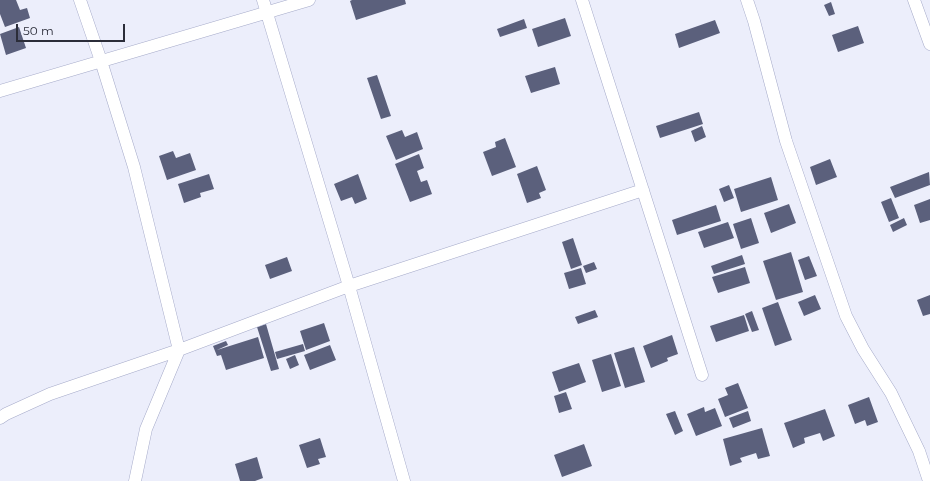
<!DOCTYPE html>
<html>
<head>
<meta charset="utf-8">
<style>
  body { margin:0 }
  #map { position:relative; width:930px; height:481px; overflow:hidden; background:#eceefb; font-family:Montserrat,sans-serif }
  canvas { display:block }
  .scale { position:absolute; left:16px; top:24px; width:109px; height:18px; box-sizing:border-box; border:2px solid #2b2d39; border-top:0; padding-left:5px; font-size:12px; line-height:14px; white-space:nowrap; color:#2b2d39; -webkit-text-stroke:3px #eceefb; paint-order:stroke }
</style>
</head>
<body>
<div id="map">
<canvas width="930" height="481"></canvas>
<div class="scale">50 m</div>
</div>
<script>
const context = document.querySelector('canvas').getContext('2d');
context.lineJoin = 'round';
function paint(path, color) {
  context.fillStyle = color;
  context.fill(path, 'evenodd');
}
function trace(path, color, width, dash) {
  context.strokeStyle = color;
  context.lineWidth = width;
  context.lineCap = dash ? 'butt' : 'round';
  context.setLineDash(dash || []);
  context.stroke(path);
}
paint(new Path2D(`
  M 0,0 L 16,0 L 20,10 L 27,8 L 30,18 L 5,27 L 0,14 Z
  M 352,0 L 405,0 L 406,4 L 356,20 L 350,1 Z
  M 831,2 L 835,14 L 829,16 L 824,5 Z
  M 565,18 L 571,36 L 538,47 L 532,29 Z
  M 524,19 L 527,28 L 500,37 L 497,29 Z
  M 715,20 L 720,33 L 679,48 L 675,34 Z
  M 858,26 L 864,43 L 838,52 L 832,35 Z
  M 19,27 L 26,48 L 6,55 L 0,34 Z
  M 555,67 L 560,84 L 531,93 L 525,76 Z
  M 377,75 L 391,116 L 381,119 L 367,78 Z
  M 699,112 L 703,124 L 660,138 L 656,126 Z
  M 702,126 L 706,137 L 695,142 L 691,131 Z
  M 402,130 L 405,137 L 417,132 L 423,149 L 396,160 L 386,136 Z
  M 505,138 L 516,167 L 492,176 L 483,152 L 496,147 L 495,142 Z
  M 173,151 L 176,158 L 190,153 L 196,170 L 167,180 L 159,156 Z
  M 419,154 L 424,168 L 417,171 L 421,182 L 427,180 L 432,194 L 410,202 L 395,164 Z
  M 830,159 L 837,177 L 816,185 L 810,167 Z
  M 537,166 L 546,190 L 539,193 L 541,198 L 527,203 L 517,174 Z
  M 929,172 L 930,185 L 895,198 L 890,187 Z
  M 209,174 L 214,189 L 200,193 L 201,197 L 184,203 L 178,184 Z
  M 358,174 L 367,199 L 355,204 L 352,197 L 341,201 L 334,184 Z
  M 771,177 L 778,200 L 741,212 L 734,189 Z
  M 729,185 L 734,198 L 724,202 L 719,189 Z
  M 891,198 L 899,218 L 889,222 L 881,202 Z
  M 930,199 L 930,220 L 920,223 L 914,205 Z
  M 789,204 L 796,223 L 771,233 L 764,213 Z
  M 716,205 L 721,221 L 677,235 L 672,220 Z
  M 751,218 L 759,243 L 741,249 L 733,224 Z
  M 904,218 L 907,225 L 893,232 L 890,225 Z
  M 728,222 L 734,238 L 704,248 L 698,232 Z
  M 573,238 L 582,265 L 571,269 L 562,242 Z
  M 791,252 L 803,292 L 776,300 L 763,261 Z
  M 742,255 L 745,264 L 714,274 L 711,266 Z
  M 809,256 L 817,276 L 805,280 L 798,260 Z
  M 287,257 L 292,271 L 270,279 L 265,265 Z
  M 594,262 L 597,269 L 586,273 L 583,266 Z
  M 745,267 L 750,283 L 718,293 L 712,277 Z
  M 581,268 L 586,284 L 569,289 L 564,273 Z
  M 815,295 L 821,309 L 804,316 L 798,302 Z
  M 930,295 L 930,314 L 923,316 L 917,300 Z
  M 778,302 L 792,340 L 775,346 L 762,308 Z
  M 595,310 L 598,317 L 578,324 L 575,317 Z
  M 752,311 L 759,330 L 752,332 L 745,314 Z
  M 744,315 L 749,331 L 716,342 L 710,326 Z
  M 324,323 L 330,341 L 306,350 L 300,331 Z
  M 266,324 L 279,369 L 271,371 L 257,327 Z
  M 672,335 L 678,354 L 667,358 L 668,361 L 651,368 L 643,346 Z
  M 258,337 L 264,358 L 226,370 L 221,355 L 217,356 L 213,346 L 226,341 L 228,345 L 217,350 Z
  M 303,344 L 305,351 L 277,359 L 275,352 Z
  M 330,345 L 336,360 L 310,370 L 304,355 Z
  M 634,347 L 645,382 L 625,388 L 614,353 Z
  M 611,354 L 621,386 L 602,392 L 592,360 Z
  M 295,355 L 299,365 L 290,369 L 286,359 Z
  M 579,363 L 586,382 L 559,392 L 552,372 Z
  M 738,383 L 748,408 L 725,417 L 718,399 L 728,395 L 725,388 Z
  M 566,392 L 572,409 L 559,413 L 554,396 Z
  M 869,397 L 878,422 L 867,426 L 865,420 L 855,424 L 848,405 Z
  M 704,407 L 705,412 L 715,408 L 722,426 L 696,436 L 687,414 Z
  M 825,409 L 835,436 L 823,441 L 820,433 L 804,438 L 805,443 L 793,448 L 784,423 Z
  M 675,411 L 683,431 L 675,435 L 666,414 Z
  M 748,411 L 751,421 L 733,428 L 729,418 Z
  M 762,428 L 770,456 L 758,459 L 756,453 L 740,458 L 742,462 L 730,466 L 723,439 Z
  M 320,438 L 326,457 L 318,459 L 320,464 L 307,468 L 299,445 Z
  M 584,444 L 592,466 L 562,477 L 554,455 Z
  M 257,457 L 263,478 L 255,481 L 240,481 L 235,464 Z`), '#5b607c');
const street = new Path2D(`
  M 80,0 L 101,61 L 134,167 L 179,350 L 146,429 L 135,481
  M 263,0 L 349,286 L 404,481
  M 582,0 L 702,375
  M 747,0 L 754,21 L 786,141 L 846,316 L 863,349 L 891,393 L 919,451 L 929,481
  M 914,0 L 930,44
  M 0,91 L 309,0
  M 0,418 L 6,414 L 50,394 L 179,350 L 349,286 L 643,190`);
trace(street, '#a5aac9', 13);
trace(street, '#fff', 12);
</script>
</body>
</html>
